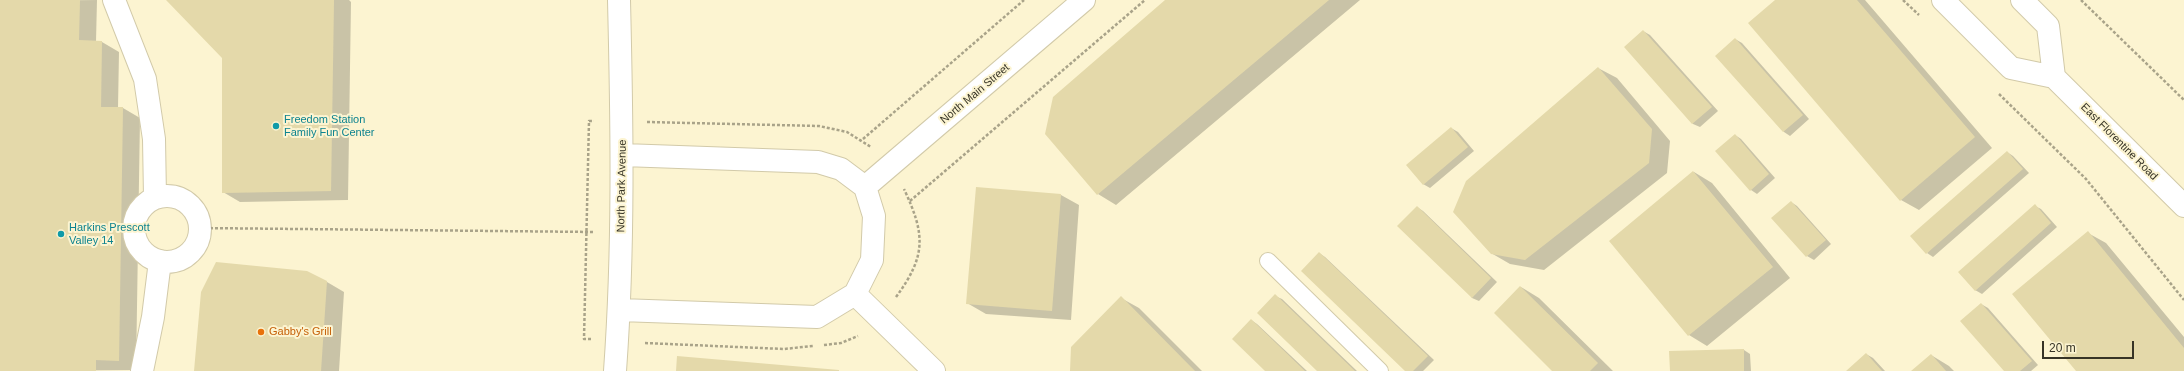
<!DOCTYPE html>
<html>
<head>
<meta charset="utf-8">
<style>
  body { margin:0 }
  #map { position:relative; width:2184px; height:371px; overflow:hidden; background:#fcf4d1; font-family:Helvetica,sans-serif }
  canvas { display:block }
  .scale { position:absolute; left:2042px; top:341px; width:92px; height:18px; box-sizing:border-box; border:2px solid #373426; border-top:0; padding-left:5px; font-size:12px; line-height:14px; white-space:nowrap; color:#373426; -webkit-text-stroke:3px #fcf4d1; paint-order:stroke }
</style>
</head>
<body>
<div id="map">
<canvas width="2184" height="371"></canvas>
<div class="scale">20 m</div>
</div>
<script>
const context = document.querySelector('canvas').getContext('2d');
context.lineJoin = 'round';
function paint(path, color) {
  context.fillStyle = color;
  context.fill(path, 'evenodd');
}
function trace(path, color, width, dash) {
  context.strokeStyle = color;
  context.lineWidth = width;
  context.lineCap = dash ? 'butt' : 'round';
  context.setLineDash(dash || []);
  context.stroke(path);
}
function write(font, color, halo, rows, align = 'center') {
  context.font = font + ' Helvetica,sans-serif';
  context.lineWidth = 4;
  context.setLineDash([]);
  context.textBaseline = 'middle';
  context.strokeStyle = halo;
  context.fillStyle = color;
  for (const [text, x, y, turn = 0] of rows) {
    context.save();
    context.translate(x, y);
    context.rotate((+turn || 0) * Math.PI / 180);
    context.textAlign = isNaN(turn) ? turn : align;
    if (halo) context.strokeText(text, 0, 0);
    context.fillText(text, 0, 0);
    context.restore();
  }
}
paint(new Path2D(`
  M 97,0 L 96,42 L 102,42 L 119,52 L 118,108 L 123,108 L 140,118 L 136,370 L 0,371 L 0,1 Z
  M 167,0 L 349,0 L 351,2 L 348,200 L 240,202 L 223,192 L 223,57 Z
  M 1167,0 L 1360,0 L 1116,205 L 1098,194 Z
  M 1777,0 L 1865,0 L 1992,148 L 1919,210 L 1901,200 Z
  M 1643,31 L 1650,35 L 1718,111 L 1700,127 L 1693,124 L 1625,47 Z
  M 1735,39 L 1742,43 L 1809,119 L 1790,136 L 1784,132 L 1716,56 Z
  M 1598,68 L 1617,78 L 1670,141 L 1667,173 L 1544,270 L 1510,264 L 1491,253 Z
  M 1451,128 L 1458,132 L 1474,151 L 1430,188 L 1423,184 Z
  M 1735,135 L 1741,139 L 1775,178 L 1757,194 L 1751,190 Z
  M 2007,152 L 2013,156 L 2029,173 L 1933,257 L 1927,253 Z
  M 1694,172 L 1712,183 L 1790,278 L 1707,346 L 1689,335 Z
  M 977,188 L 1061,195 L 1079,205 L 1071,320 L 986,314 L 967,303 Z
  M 1791,202 L 1797,206 L 1831,244 L 1814,260 L 1807,256 L 1773,218 Z
  M 2035,206 L 2041,209 L 2057,227 L 1982,294 L 1975,290 Z
  M 1417,207 L 1423,211 L 1497,282 L 1479,301 L 1472,298 Z
  M 2088,233 L 2106,243 L 2184,337 L 2184,371 L 2077,371 Z
  M 1319,253 L 1325,257 L 1434,360 L 1423,371 L 1406,371 Z
  M 327,282 L 344,292 L 339,371 L 195,371 Z
  M 1521,287 L 1539,298 L 1613,371 L 1553,371 Z
  M 1275,296 L 1282,299 L 1357,371 L 1319,371 Z
  M 1121,298 L 1139,308 L 1202,371 L 1071,371 Z
  M 1981,304 L 1988,308 L 2038,365 L 2031,371 L 2006,371 Z
  M 1251,320 L 1257,324 L 1307,371 L 1267,371 Z
  M 1744,350 L 1750,354 L 1751,371 L 1671,371 Z
  M 1866,354 L 1873,358 L 1885,371 L 1848,371 Z
  M 1931,355 L 1949,366 L 1954,371 L 1913,371 Z`), '#0003');
paint(new Path2D(`
  M 0,0 L 80,0 L 79,40 L 102,41 L 101,107 L 123,107 L 119,361 L 96,360 L 96,371 L 0,371 Z
  M 166,0 L 334,0 L 331,191 L 222,193 L 222,58 Z
  M 1165,0 L 1329,0 L 1097,195 L 1045,134 L 1053,97 Z
  M 1775,0 L 1857,0 L 1975,137 L 1900,201 L 1748,23 Z
  M 1643,30 L 1712,107 L 1692,124 L 1624,47 Z
  M 1735,38 L 1803,115 L 1783,132 L 1715,56 Z
  M 1598,67 L 1652,129 L 1649,163 L 1525,260 L 1491,254 L 1453,212 L 1466,181 Z
  M 1451,127 L 1468,147 L 1423,185 L 1406,165 Z
  M 1735,134 L 1769,174 L 1750,191 L 1715,151 Z
  M 2007,151 L 2023,169 L 1926,254 L 1910,236 Z
  M 1693,171 L 1773,267 L 1688,336 L 1609,241 Z
  M 976,187 L 1061,194 L 1052,311 L 966,304 Z
  M 1791,201 L 1826,240 L 1806,257 L 1771,218 Z
  M 2035,204 L 2051,223 L 1975,291 L 1958,272 Z
  M 1417,206 L 1491,278 L 1472,298 L 1397,226 Z
  M 2088,231 L 2184,348 L 2184,371 L 2076,371 L 2012,294 Z
  M 1319,252 L 1428,356 L 1413,371 L 1405,371 L 1301,271 Z
  M 216,262 L 307,271 L 327,281 L 321,371 L 194,371 L 201,292 Z
  M 1520,286 L 1598,363 L 1590,371 L 1552,371 L 1494,313 Z
  M 1275,294 L 1355,371 L 1317,371 L 1257,313 Z
  M 1121,296 L 1195,371 L 1070,371 L 1071,347 Z
  M 1981,303 L 2032,361 L 2020,371 L 2004,371 L 1960,321 Z
  M 1251,319 L 1305,371 L 1265,371 L 1232,339 Z
  M 1744,349 L 1744,371 L 1670,371 L 1669,351 Z
  M 1866,353 L 1882,371 L 1846,371 Z
  M 1931,354 L 1946,371 L 1911,371 Z
  M 677,356 L 839,370 L 839,371 L 676,371 Z`), '#e4d9aa');
const service = new Path2D(`
  M 1268,261 L 1380,371`);
const pedestrian = new Path2D(`
  M 114,0 L 145,79 L 154,139 L 155,197
  M134 229a33 33 0 1 1 66 0a33 33 0 1 1-66 0Z
  M 142,371 L 153,317 L 160,261`);
const minor = new Path2D(`
  M 865,187 L 1084,0
  M 855,294 L 934,371
  M 620,310 L 817,317 L 855,294 L 872,260 L 874,216 L 865,187 L 841,169 L 818,162 L 623,155
  M 615,371 C 624,247 622,124 619,0`);
const tertiary = new Path2D(`
  M 1943,0 L 2011,68 L 2054,77 L 2184,206
  M 2022,0 L 2048,26 L 2054,77`);
trace(service, '#d2caa9', 18);
trace(pedestrian, '#d2caa9', 24);
trace(minor, '#d2caa9', 24);
trace(tertiary, '#d2caa9', 24);
trace(new Path2D(`
  M 1903,0 L 1919,15
  M 2081,0 L 2184,100
  M 1999,94 L 2086,179 L 2184,300
  M 647,122 L 819,126 L 847,132 L 871,147
  M 863,139 L 1024,0
  M 910,201 L 1145,0
  M 200,228 L 594,232
  M 896,297 C 927,255 925,234 904,189
  M 591,339 L 584,339 L 589,121 L 594,121
  M 645,343 L 784,349 L 813,346
  M 824,345 L 841,343 L 858,336`), '#a9a389', 2.5, [3, 2]);
trace(service, '#fff', 16);
trace(pedestrian, '#fff', 22);
trace(minor, '#fff', 22);
trace(tertiary, '#fff', 22);
for (const [x, y, r, color] of [
  [276,126,4,"#0f9aa8"],
  [61,234,4,"#0f9aa8"],
  [261,332,4,"#e8710a"]
]) {
  const dot = new Path2D();
  dot.arc(x, y, r, 0, 2 * Math.PI);
  context.fillStyle = color;
  context.fill(dot);
  trace(dot, '#fcf4d1', 1.5);
}
write('11px', '#373426', '#fcf4d1', [
  ["North Main Street",975,94,-40],
  ["East Florentine Road",2119,142,45],
  ["North Park Avenue",622,186,-89]
]);
write('11px', '#0d838f', '#fcf4d1', [
  ["Freedom Station",284,120],
  ["Family Fun Center",284,133],
  ["Harkins Prescott",69,228],
  ["Valley 14",69,241]
], 'left');
write('11px', '#c56008', '#fcf4d1', [
  ["Gabby's Grill",269,332]
], 'left');
</script>
</body>
</html>
